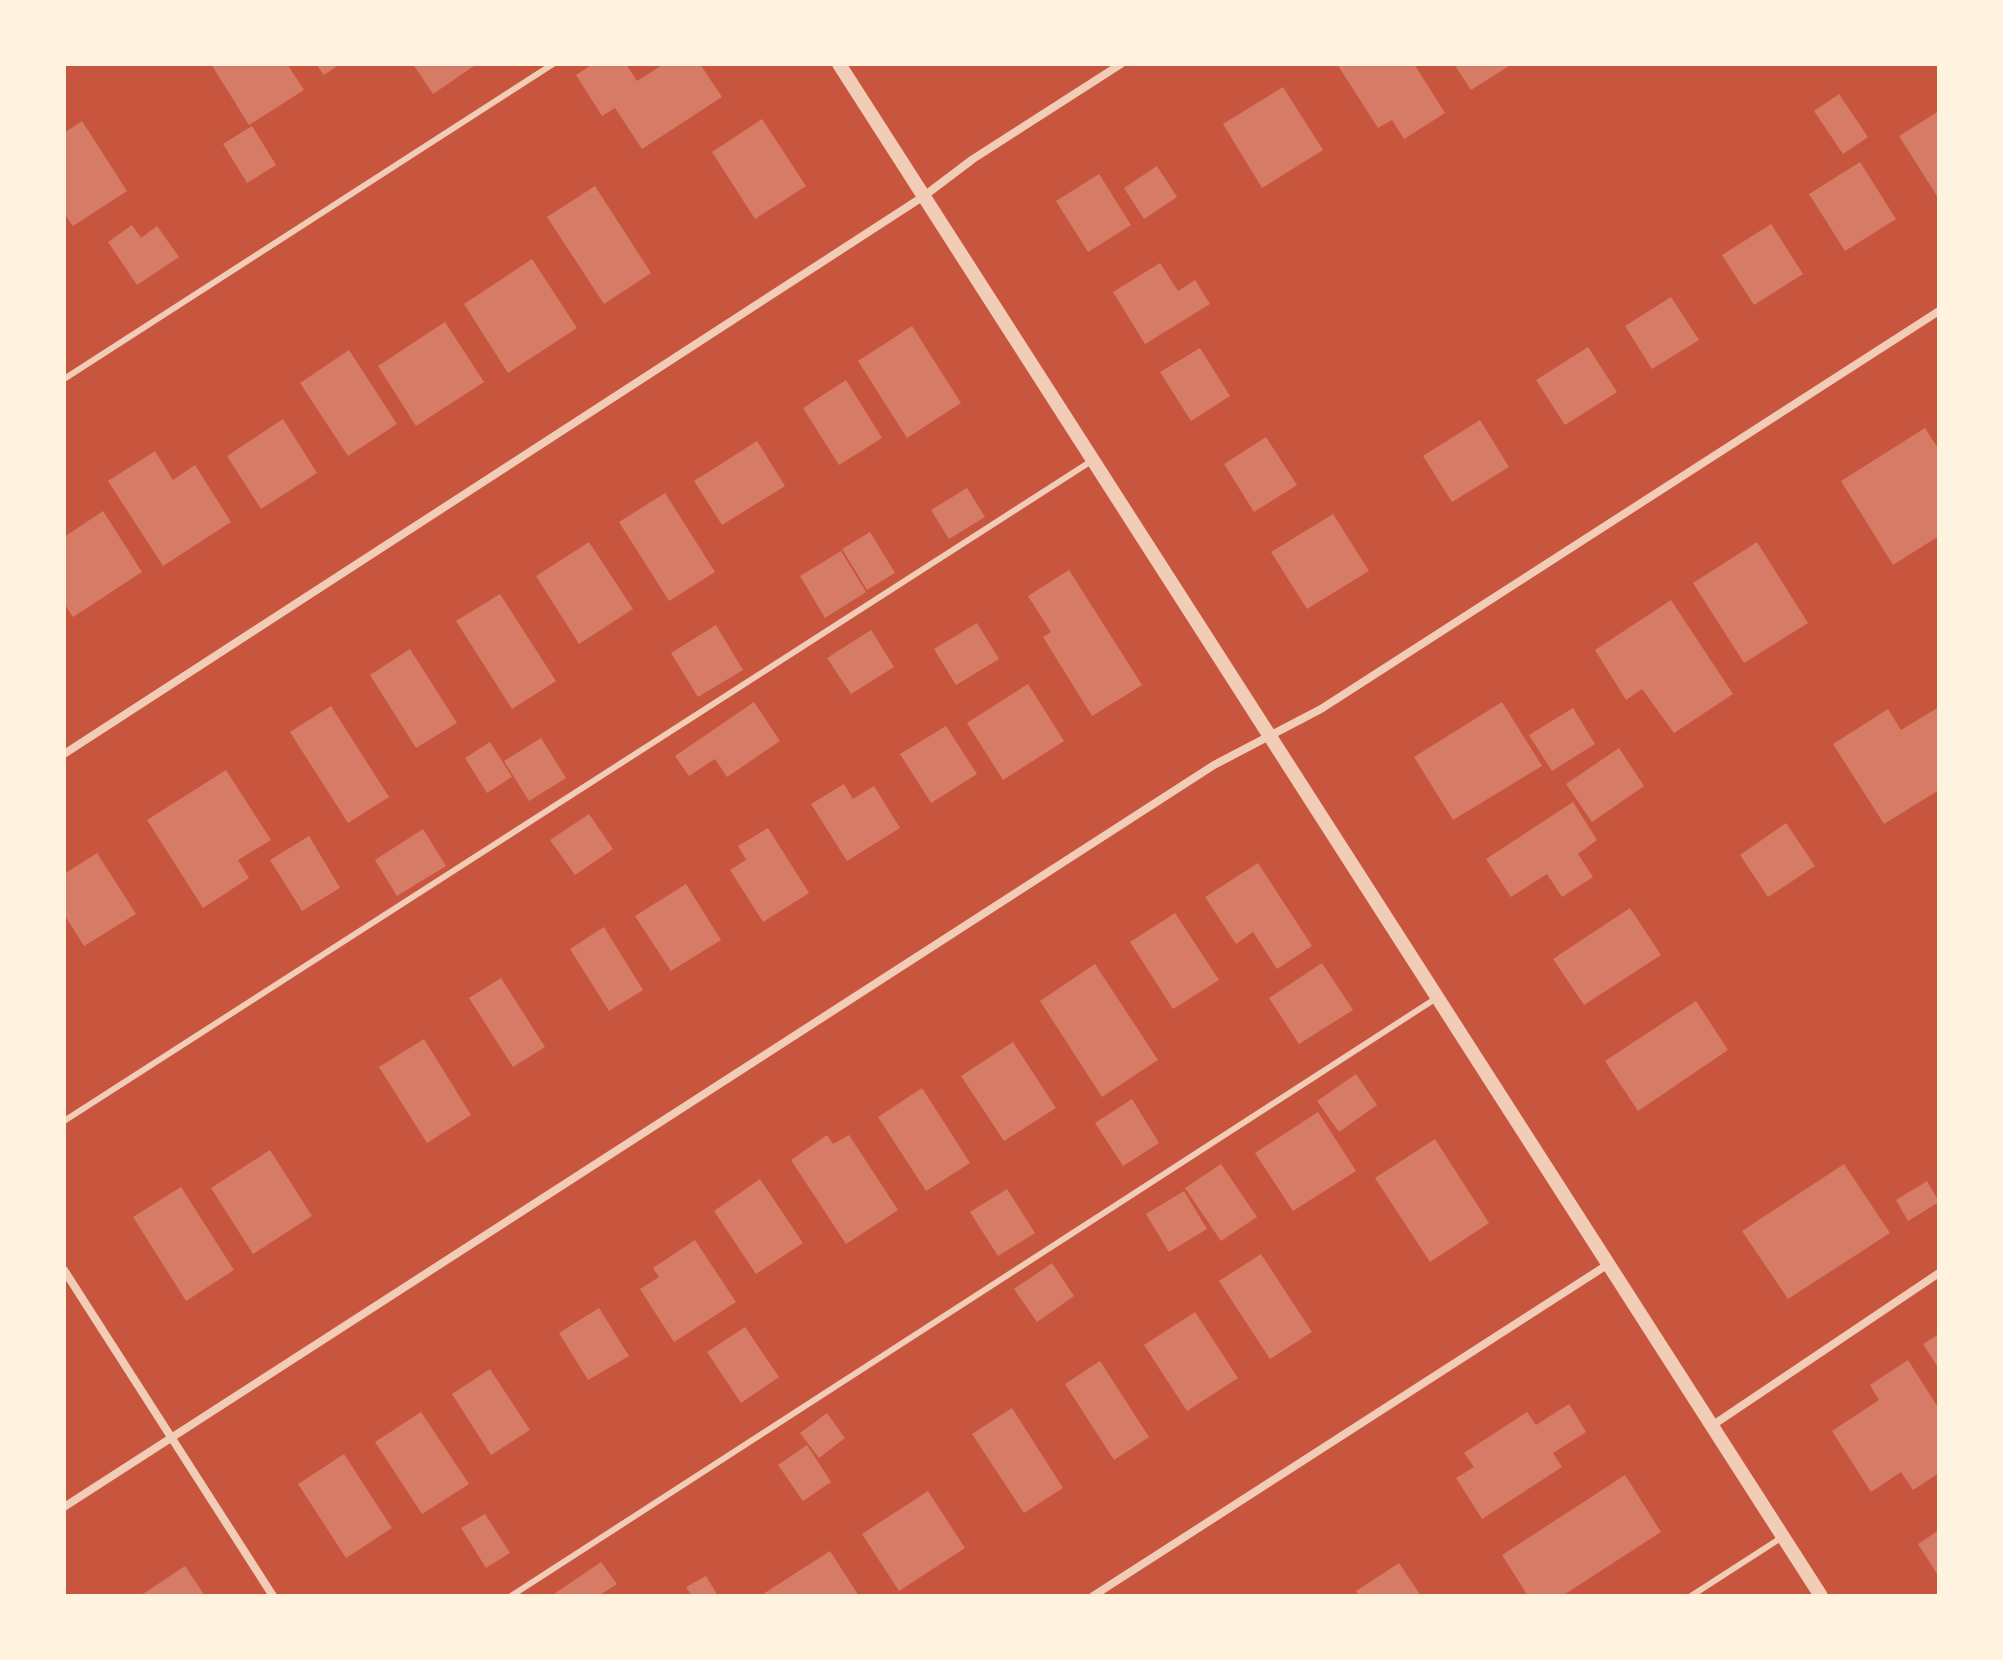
<!DOCTYPE html>
<html>
<head>
<meta charset="utf-8">
<style>
  body { margin:0 }
  #map { position:relative; width:2003px; height:1660px; overflow:hidden; background:#c8553d; font-family:"Titillium Web",sans-serif }
  canvas { display:block }
  .frame { position:absolute; inset:0; border:66px solid #fff3e0; pointer-events:none }
</style>
</head>
<body>
<div id="map">
<canvas width="2003" height="1660"></canvas>
<div class="frame"></div>
</div>
<script>
const context = document.querySelector('canvas').getContext('2d');
context.lineJoin = 'round';
function paint(path, color) {
  context.fillStyle = color;
  context.fill(path, 'evenodd');
}
function trace(path, color, width, dash) {
  context.strokeStyle = color;
  context.lineWidth = width;
  context.lineCap = dash ? 'butt' : 'round';
  context.setLineDash(dash || []);
  context.stroke(path);
}
paint(new Path2D(`
  M 211,64 L 287,64 L 304,90 L 249,125 Z
  M 316,64 L 340,64 L 324,75 Z
  M 413,64 L 477,64 L 433,94 Z
  M 593,64 L 626,64 L 637,81 L 664,64 L 700,64 L 722,97 L 642,149 L 615,108 L 602,116 L 576,75 Z
  M 1337,64 L 1414,64 L 1445,113 L 1404,139 L 1392,120 L 1378,128 Z
  M 1454,64 L 1512,64 L 1471,90 Z
  M 1283,87 L 1323,150 L 1262,188 L 1223,124 Z
  M 1839,94 L 1868,137 L 1843,154 L 1814,111 Z
  M 1939,111 L 1939,195 L 1937,196 L 1899,136 Z
  M 762,119 L 806,186 L 755,219 L 712,152 Z
  M 82,121 L 127,191 L 73,226 L 64,213 L 64,133 Z
  M 252,126 L 276,165 L 247,183 L 223,144 Z
  M 1860,162 L 1896,219 L 1845,251 L 1809,194 Z
  M 1157,166 L 1177,197 L 1144,219 L 1124,188 Z
  M 1099,174 L 1131,225 L 1088,252 L 1056,201 Z
  M 595,186 L 651,273 L 604,304 L 547,217 Z
  M 1771,224 L 1803,274 L 1754,305 L 1722,255 Z
  M 132,225 L 141,238 L 157,226 L 179,257 L 137,285 L 108,242 Z
  M 532,259 L 577,328 L 508,373 L 464,304 Z
  M 1160,263 L 1178,291 L 1195,280 L 1210,304 L 1145,344 L 1113,292 Z
  M 1671,297 L 1699,340 L 1652,369 L 1625,326 Z
  M 445,322 L 484,382 L 416,426 L 378,366 Z
  M 912,326 L 961,403 L 907,438 L 858,361 Z
  M 1588,347 L 1617,392 L 1565,425 L 1536,380 Z
  M 1200,348 L 1230,396 L 1191,421 L 1160,372 Z
  M 349,350 L 397,424 L 348,456 L 300,383 Z
  M 846,380 L 882,438 L 839,465 L 803,408 Z
  M 283,419 L 317,473 L 261,509 L 227,456 Z
  M 1480,420 L 1509,467 L 1452,502 L 1423,456 Z
  M 1925,428 L 1939,450 L 1939,536 L 1893,565 L 1841,481 Z
  M 1266,437 L 1297,485 L 1254,512 L 1224,464 Z
  M 757,441 L 785,486 L 722,525 L 694,481 Z
  M 155,451 L 173,480 L 195,465 L 231,522 L 163,566 L 108,481 Z
  M 967,488 L 985,517 L 949,539 L 931,510 Z
  M 665,493 L 715,572 L 669,601 L 619,522 Z
  M 103,511 L 142,572 L 73,617 L 64,603 L 64,537 Z
  M 1333,514 L 1369,571 L 1307,609 L 1271,552 Z
  M 870,532 L 895,573 L 867,590 L 842,549 Z
  M 589,542 L 633,609 L 579,644 L 536,576 Z
  M 1757,542 L 1808,623 L 1744,663 L 1693,583 Z
  M 841,551 L 866,592 L 825,618 L 800,576 Z
  M 1069,570 L 1142,685 L 1092,716 L 1043,637 L 1051,632 L 1028,596 Z
  M 500,594 L 556,681 L 512,709 L 456,621 Z
  M 1671,600 L 1733,694 L 1674,733 L 1642,689 L 1626,700 L 1595,650 Z
  M 977,623 L 999,659 L 956,685 L 934,649 Z
  M 716,625 L 743,670 L 698,697 L 671,653 Z
  M 871,630 L 894,667 L 851,694 L 827,658 Z
  M 410,649 L 457,723 L 416,748 L 370,675 Z
  M 1028,684 L 1064,741 L 1003,780 L 967,723 Z
  M 754,702 L 780,741 L 727,777 L 715,759 L 689,776 L 675,756 Z
  M 1502,702 L 1542,766 L 1453,820 L 1414,757 Z
  M 331,706 L 389,797 L 348,823 L 290,732 Z
  M 1939,707 L 1939,790 L 1884,824 L 1833,744 L 1888,709 L 1901,730 Z
  M 1573,708 L 1595,744 L 1552,771 L 1529,735 Z
  M 946,726 L 977,774 L 931,803 L 900,754 Z
  M 541,738 L 566,778 L 529,801 L 504,761 Z
  M 490,742 L 512,777 L 487,793 L 465,758 Z
  M 1619,748 L 1644,786 L 1592,822 L 1566,784 Z
  M 226,770 L 271,840 L 238,860 L 249,878 L 203,908 L 147,820 Z
  M 844,784 L 853,799 L 874,786 L 900,828 L 847,861 L 811,804 Z
  M 1573,802 L 1597,840 L 1578,854 L 1593,877 L 1562,897 L 1547,874 L 1511,897 L 1486,859 Z
  M 589,814 L 613,849 L 575,875 L 550,840 Z
  M 1786,823 L 1815,866 L 1768,897 L 1740,855 Z
  M 768,828 L 809,893 L 763,922 L 730,870 L 746,860 L 738,846 Z
  M 423,829 L 446,866 L 397,896 L 375,860 Z
  M 309,836 L 340,888 L 302,911 L 270,860 Z
  M 97,853 L 136,914 L 84,946 L 64,914 L 64,874 Z
  M 1258,863 L 1312,946 L 1277,969 L 1253,932 L 1236,944 L 1205,897 Z
  M 686,884 L 721,940 L 671,971 L 635,916 Z
  M 1630,908 L 1661,955 L 1584,1005 L 1553,959 Z
  M 1175,913 L 1219,980 L 1173,1009 L 1130,942 Z
  M 604,927 L 643,990 L 609,1011 L 570,949 Z
  M 1322,963 L 1353,1010 L 1299,1044 L 1269,998 Z
  M 1095,964 L 1158,1060 L 1102,1097 L 1040,1001 Z
  M 501,978 L 545,1047 L 513,1067 L 469,998 Z
  M 1696,1001 L 1728,1050 L 1638,1111 L 1605,1061 Z
  M 424,1039 L 471,1115 L 427,1143 L 379,1067 Z
  M 1013,1042 L 1056,1108 L 1004,1141 L 961,1076 Z
  M 1356,1074 L 1377,1105 L 1339,1132 L 1317,1101 Z
  M 922,1088 L 970,1163 L 926,1191 L 878,1117 Z
  M 1132,1099 L 1159,1143 L 1123,1166 L 1095,1123 Z
  M 1318,1112 L 1356,1171 L 1293,1211 L 1255,1153 Z
  M 827,1135 L 833,1144 L 849,1135 L 898,1210 L 846,1244 L 791,1160 Z
  M 1435,1139 L 1489,1223 L 1430,1262 L 1375,1178 Z
  M 270,1150 L 312,1216 L 253,1254 L 211,1188 Z
  M 1221,1164 L 1257,1217 L 1221,1241 L 1185,1188 Z
  M 1844,1164 L 1890,1233 L 1788,1299 L 1742,1231 Z
  M 760,1179 L 803,1243 L 756,1274 L 714,1211 Z
  M 1927,1181 L 1939,1202 L 1908,1221 L 1896,1200 Z
  M 181,1187 L 234,1270 L 186,1301 L 133,1217 Z
  M 1007,1189 L 1035,1233 L 998,1256 L 970,1212 Z
  M 1184,1191 L 1207,1229 L 1169,1252 L 1146,1214 Z
  M 695,1240 L 736,1302 L 674,1342 L 640,1289 L 659,1277 L 653,1268 Z
  M 1261,1254 L 1312,1332 L 1270,1359 L 1219,1281 Z
  M 1052,1263 L 1074,1296 L 1037,1322 L 1014,1289 Z
  M 599,1308 L 629,1356 L 588,1380 L 559,1333 Z
  M 1195,1312 L 1238,1378 L 1187,1411 L 1144,1345 Z
  M 745,1327 L 779,1377 L 741,1403 L 707,1352 Z
  M 1939,1334 L 1939,1369 L 1923,1344 Z
  M 1908,1360 L 1939,1409 L 1939,1473 L 1913,1490 L 1901,1472 L 1871,1492 L 1832,1431 L 1879,1400 L 1870,1385 Z
  M 1100,1361 L 1149,1437 L 1114,1460 L 1065,1384 Z
  M 490,1369 L 530,1430 L 491,1455 L 452,1394 Z
  M 1569,1404 L 1586,1432 L 1553,1453 L 1562,1467 L 1482,1519 L 1456,1478 L 1474,1467 L 1464,1453 L 1527,1412 L 1536,1425 Z
  M 1012,1408 L 1063,1488 L 1024,1513 L 972,1434 Z
  M 421,1412 L 469,1484 L 422,1514 L 375,1442 Z
  M 827,1413 L 845,1438 L 819,1458 L 800,1433 Z
  M 807,1445 L 831,1482 L 803,1501 L 778,1465 Z
  M 344,1454 L 392,1528 L 346,1558 L 298,1484 Z
  M 1625,1475 L 1661,1532 L 1562,1596 L 1528,1596 L 1502,1555 Z
  M 928,1491 L 965,1548 L 899,1591 L 862,1534 Z
  M 485,1514 L 510,1553 L 486,1568 L 461,1528 Z
  M 1939,1530 L 1939,1577 L 1918,1544 Z
  M 830,1551 L 859,1596 L 760,1596 Z
  M 601,1562 L 617,1584 L 598,1596 L 551,1596 Z
  M 1399,1563 L 1421,1596 L 1359,1596 L 1356,1591 Z
  M 185,1566 L 205,1596 L 140,1596 Z
  M 706,1576 L 718,1596 L 692,1596 L 686,1587 Z`), '#d67c66');
trace(new Path2D(`
  M 64,379 L 553,64
  M 64,1121 L 1093,460
  M 511,1596 L 1435,999
  M 1691,1596 L 1784,1536`), '#f1ccb7', 6);
trace(new Path2D(`
  M 64,754 L 924,196 L 973,159 L 1121,64
  M 64,1270 L 273,1596
  M 1713,1425 L 1939,1273
  M 64,1507 L 1214,765 L 1321,709 L 1939,311
  M 1093,1596 L 1607,1265`), '#f1ccb7', 8);
trace(new Path2D(`
  M 839,64 L 1821,1596`), '#f1ccb7', 14);
</script>
</body>
</html>
